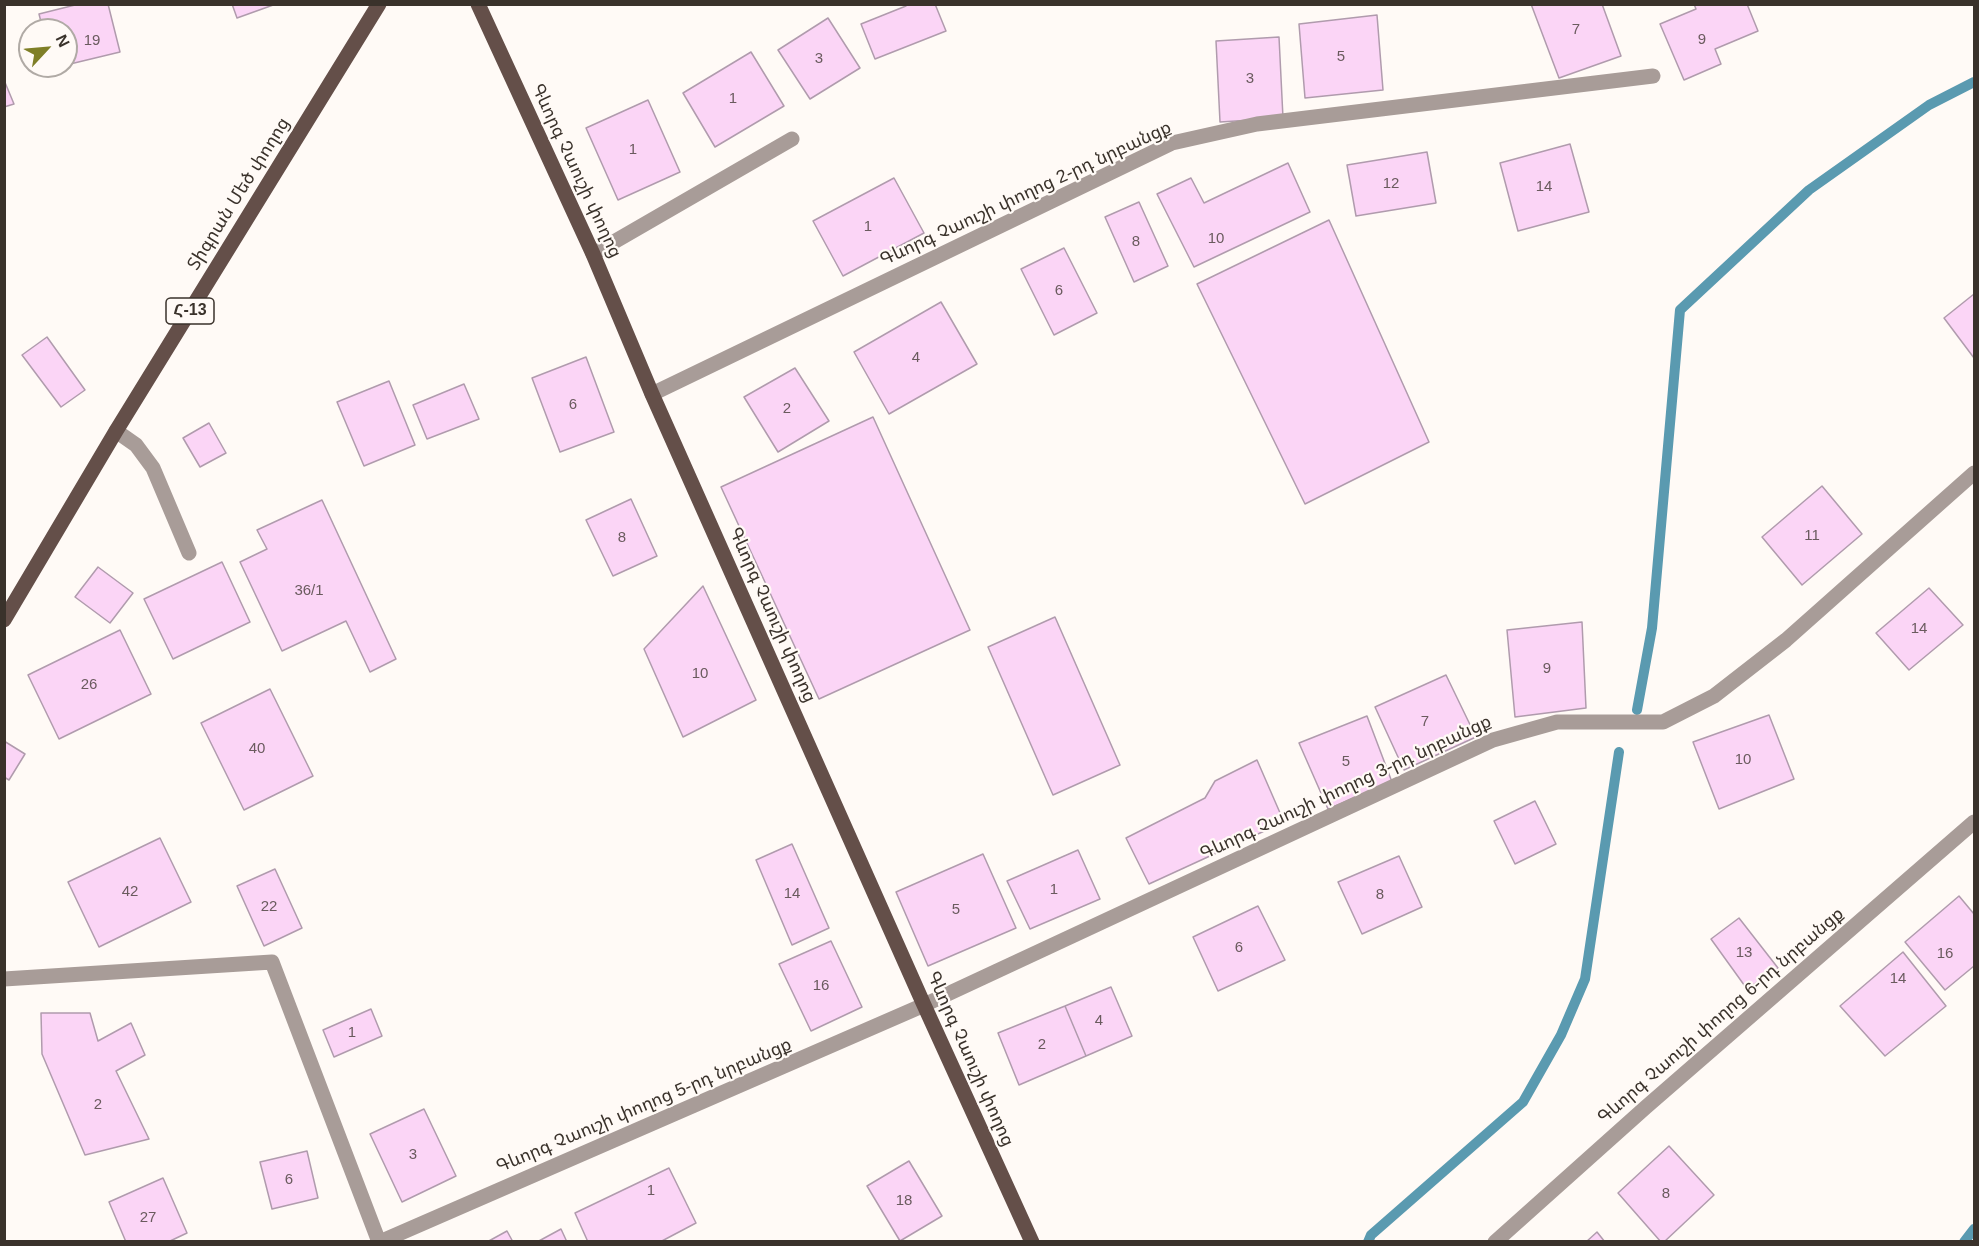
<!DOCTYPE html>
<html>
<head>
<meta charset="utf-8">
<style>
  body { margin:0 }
  #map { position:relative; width:1979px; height:1246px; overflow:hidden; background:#fffaf6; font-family:Helvetica,sans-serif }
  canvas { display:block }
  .frame { position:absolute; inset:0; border:6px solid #3a322b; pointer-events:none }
  .north { position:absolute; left:18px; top:18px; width:60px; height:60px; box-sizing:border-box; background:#fffaf6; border:2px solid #b0aaa5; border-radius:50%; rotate:64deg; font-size:16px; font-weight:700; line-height:24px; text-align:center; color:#3a322b }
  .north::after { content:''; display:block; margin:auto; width:21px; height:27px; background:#7f7f27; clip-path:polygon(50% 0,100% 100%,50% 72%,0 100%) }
</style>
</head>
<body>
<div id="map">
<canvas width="1979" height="1246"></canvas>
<div class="frame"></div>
<div class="north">N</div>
</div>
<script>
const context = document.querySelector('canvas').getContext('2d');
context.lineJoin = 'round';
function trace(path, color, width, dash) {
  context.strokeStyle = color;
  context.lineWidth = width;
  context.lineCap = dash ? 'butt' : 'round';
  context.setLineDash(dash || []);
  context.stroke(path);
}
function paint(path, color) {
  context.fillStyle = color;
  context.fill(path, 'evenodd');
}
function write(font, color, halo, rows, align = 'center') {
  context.font = font + ' Helvetica,"Noto Sans Armenian",sans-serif';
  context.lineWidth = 4.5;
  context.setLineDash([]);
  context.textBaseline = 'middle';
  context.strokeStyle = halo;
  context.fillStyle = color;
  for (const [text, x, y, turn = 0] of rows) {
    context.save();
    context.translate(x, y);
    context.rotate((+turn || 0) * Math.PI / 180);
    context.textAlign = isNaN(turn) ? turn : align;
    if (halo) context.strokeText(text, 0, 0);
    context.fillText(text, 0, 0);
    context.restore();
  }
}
trace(new Path2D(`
  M 1637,710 L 1652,628 L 1680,310 L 1809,190 L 1929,105 L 1974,82
  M 1368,1242 L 1371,1235 L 1523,1102 L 1561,1035 L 1585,979 L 1619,752
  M 1964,1242 L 1974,1229`), '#5a9ab0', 10);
const building = new Path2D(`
  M 79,4 L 108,4 L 120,52 L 66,65 L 66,30 L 43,30 L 39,14 Z
  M 232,4 L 276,4 L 237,18 Z
  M 905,4 L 935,4 L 946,31 L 875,59 L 861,24 L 906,6 Z
  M 1531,4 L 1602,4 L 1621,56 L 1559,78 Z
  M 1694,4 L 1747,4 L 1758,31 L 1715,49 L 1721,64 L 1684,80 L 1660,24 L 1696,9 Z
  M 1377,15 L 1383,90 L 1305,98 L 1299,24 Z
  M 828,18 L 860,68 L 810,99 L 778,50 Z
  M 1279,37 L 1283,118 L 1220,122 L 1216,41 Z
  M 751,52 L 784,106 L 715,147 L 683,93 Z
  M 4,80 L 14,104 L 4,107 Z
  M 648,100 L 680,172 L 618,200 L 586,128 Z
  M 1570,144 L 1589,212 L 1518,231 L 1500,163 Z
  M 1427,152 L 1436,203 L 1356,216 L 1347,165 Z
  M 1288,163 L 1310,212 L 1194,267 L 1157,194 L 1191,178 L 1204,203 Z
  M 894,178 L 924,233 L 843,276 L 813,221 Z
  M 1139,202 L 1168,266 L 1134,282 L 1105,217 Z
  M 1329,220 L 1429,442 L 1305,504 L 1197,284 Z
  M 1064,248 L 1097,313 L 1054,335 L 1021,269 Z
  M 1974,294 L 1974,358 L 1944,318 Z
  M 941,302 L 977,364 L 889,414 L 854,352 Z
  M 47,337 L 85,390 L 61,407 L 22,355 Z
  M 586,357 L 614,432 L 560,452 L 532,378 Z
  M 795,368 L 829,421 L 778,452 L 744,397 Z
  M 389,381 L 415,445 L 364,466 L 337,402 Z
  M 464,384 L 479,419 L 427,439 L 413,405 Z
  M 873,417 L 970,630 L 819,699 L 721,487 Z
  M 209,423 L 226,453 L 200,467 L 183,438 Z
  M 1822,486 L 1862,534 L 1802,585 L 1762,537 Z
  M 631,499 L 657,556 L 613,576 L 586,520 Z
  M 322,500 L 396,659 L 370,672 L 346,621 L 282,651 L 240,562 L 267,549 L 257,530 Z
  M 222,562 L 250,622 L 173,659 L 144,599 Z
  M 98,567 L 133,593 L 110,623 L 75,597 Z
  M 703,586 L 756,700 L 683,737 L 644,649 Z
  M 1929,588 L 1963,625 L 1909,670 L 1876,633 Z
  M 1055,617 L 1120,765 L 1053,795 L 988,647 Z
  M 1582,622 L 1586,708 L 1515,717 L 1507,630 Z
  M 120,630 L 151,694 L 59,739 L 28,675 Z
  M 1446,675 L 1476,737 L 1404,770 L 1375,707 Z
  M 270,689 L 313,776 L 244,810 L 201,723 Z
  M 1769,715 L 1794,779 L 1719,809 L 1693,742 Z
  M 1367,716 L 1392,782 L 1328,809 L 1299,743 Z
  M 4,741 L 25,754 L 9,780 L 4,777 Z
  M 1257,760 L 1284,822 L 1149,884 L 1126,838 L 1205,798 L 1215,781 Z
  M 1535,801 L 1556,844 L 1515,864 L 1494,821 Z
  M 160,838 L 191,902 L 99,947 L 68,882 Z
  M 792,844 L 829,928 L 792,945 L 756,860 Z
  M 1078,850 L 1100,899 L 1030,929 L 1007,881 Z
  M 983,854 L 1016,928 L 928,966 L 896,892 Z
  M 1399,856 L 1422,907 L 1362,934 L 1338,882 Z
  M 275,869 L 302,928 L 264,946 L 237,886 Z
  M 1959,896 L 1974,914 L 1974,966 L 1945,990 L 1905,942 Z
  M 1258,906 L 1285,960 L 1218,991 L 1193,937 Z
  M 1739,918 L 1778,968 L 1747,989 L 1711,939 Z
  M 831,941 L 862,1007 L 811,1031 L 779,964 Z
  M 1903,952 L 1946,1006 L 1885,1056 L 1840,1006 Z
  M 1111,987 L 1132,1036 L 1086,1056 L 1065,1006 Z
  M 1065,1006 L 1086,1056 L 1019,1085 L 998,1033 Z
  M 371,1009 L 382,1036 L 334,1057 L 323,1030 Z
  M 41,1013 L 90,1013 L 98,1041 L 131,1023 L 145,1055 L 116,1071 L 149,1139 L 85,1155 L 42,1054 Z
  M 424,1109 L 456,1176 L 402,1202 L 370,1134 Z
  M 1669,1146 L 1714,1195 L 1664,1242 L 1661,1242 L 1618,1193 Z
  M 307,1151 L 318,1198 L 272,1209 L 260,1162 Z
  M 909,1161 L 942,1216 L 900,1241 L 867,1186 Z
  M 669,1168 L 696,1223 L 660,1242 L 588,1242 L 575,1213 Z
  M 163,1178 L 187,1233 L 168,1242 L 126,1242 L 109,1202 Z
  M 561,1229 L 567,1242 L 537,1242 Z
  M 507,1231 L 513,1242 L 487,1242 Z
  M 1597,1232 L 1605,1242 L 1586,1242 Z`);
paint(building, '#fbd5f6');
trace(building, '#b09bad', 1.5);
trace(new Path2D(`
  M 593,254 L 792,139
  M 652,394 L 1172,143 L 1257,124 L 1653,76
  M 116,431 L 136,445 L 153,468 L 189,553
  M 4,979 L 272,962 L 379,1242
  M 380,1242 L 924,1005 L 1493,740 L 1557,722 L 1663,722 L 1714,696 L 1786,640 L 1974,473
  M 1495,1242 L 1646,1107 L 1974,822`), '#a89c98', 15);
trace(new Path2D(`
  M 478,4 L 593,254 L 652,394 L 924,1005 L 1032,1242
  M 4,620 L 116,431 L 379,4`), '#644f49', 15);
write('15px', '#6a5b5e', null, [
  ["7",1576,30],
  ["9",1702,40],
  ["19",92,41],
  ["5",1341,57],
  ["3",819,59],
  ["3",1250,79],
  ["1",733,99],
  ["1",633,150],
  ["12",1391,184],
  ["14",1544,187],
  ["1",868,227],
  ["10",1216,239],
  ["8",1136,242],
  ["6",1059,291],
  ["4",916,358],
  ["6",573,405],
  ["2",787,409],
  ["11",1812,536],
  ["8",622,538],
  ["36/1",309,591],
  ["14",1919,629],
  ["9",1547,669],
  ["10",700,674],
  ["26",89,685],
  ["7",1425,722],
  ["40",257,749],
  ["10",1743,760],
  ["5",1346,762],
  ["1",1054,890],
  ["42",130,892],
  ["14",792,894],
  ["8",1380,895],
  ["22",269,907],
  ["5",956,910],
  ["6",1239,948],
  ["13",1744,953],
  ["16",1945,954],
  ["14",1898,979],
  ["16",821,986],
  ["4",1099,1021],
  ["1",352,1033],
  ["2",1042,1045],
  ["2",98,1105],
  ["3",413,1155],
  ["6",289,1180],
  ["1",651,1191],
  ["8",1666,1194],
  ["18",904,1201],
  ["27",148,1218]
]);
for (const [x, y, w] of [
  [190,311,48]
]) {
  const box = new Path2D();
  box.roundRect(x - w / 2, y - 13, w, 26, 4.5);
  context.fillStyle = '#fffaf6';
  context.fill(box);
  trace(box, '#3a322b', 1.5);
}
write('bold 16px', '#3a322b', null, [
  ["Հ-13",190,311]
]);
write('18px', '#3a322b', '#fffaf6', [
  ["Գևորգ Չաուշի փողոց",576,171,65],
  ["Տիգրան Մեծ փողոց",239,194,-58],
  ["Գևորգ Չաուշի փողոց 2-րդ նրբանցք",1026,194,-25],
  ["Գևորգ Չաուշի փողոց",772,615,66],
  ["Գևորգ Չաուշի փողոց 3-րդ նրբանցք",1346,788,-25],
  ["Գևորգ Չաուշի փողոց 6-րդ նրբանցք",1721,1016,-41],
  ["Գևորգ Չաուշի փողոց",970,1059,66],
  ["Գևորգ Չաուշի փողոց 5-րդ նրբանցք",644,1106,-23]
]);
</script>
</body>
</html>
